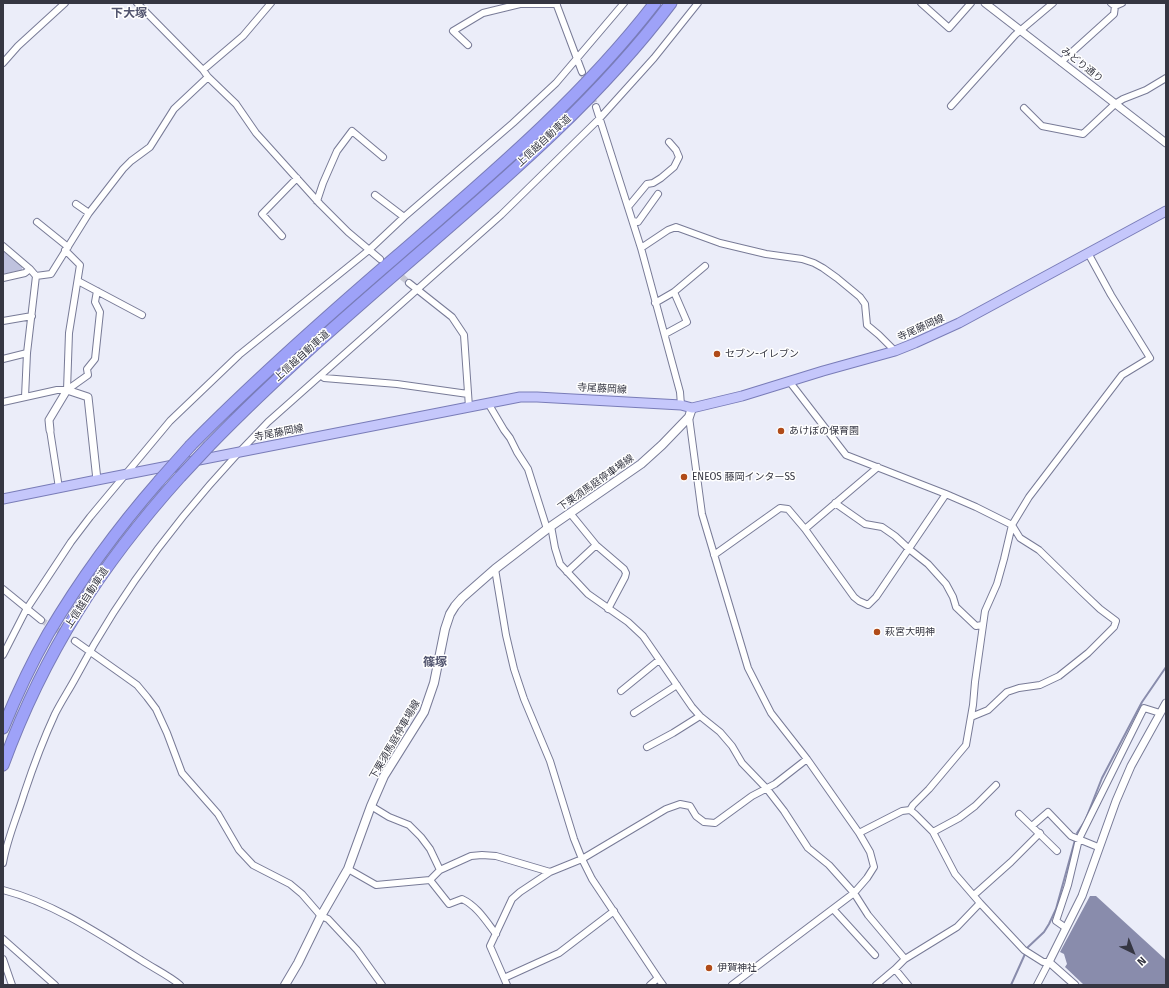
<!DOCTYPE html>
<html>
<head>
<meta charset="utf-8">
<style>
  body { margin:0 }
  #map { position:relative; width:1169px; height:988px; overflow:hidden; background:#ebedf9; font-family:"Fira Sans",sans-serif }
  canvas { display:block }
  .frame { position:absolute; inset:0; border:4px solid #353642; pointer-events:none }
  .north { position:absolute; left:1113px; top:932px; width:40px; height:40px; -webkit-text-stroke:3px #fff; paint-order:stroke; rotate:137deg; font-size:11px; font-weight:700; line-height:16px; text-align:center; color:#353642 }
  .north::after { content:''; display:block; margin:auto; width:14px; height:18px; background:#353642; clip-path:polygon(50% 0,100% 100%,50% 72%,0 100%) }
</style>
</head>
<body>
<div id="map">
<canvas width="1169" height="988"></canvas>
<div class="frame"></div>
<div class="north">N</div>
</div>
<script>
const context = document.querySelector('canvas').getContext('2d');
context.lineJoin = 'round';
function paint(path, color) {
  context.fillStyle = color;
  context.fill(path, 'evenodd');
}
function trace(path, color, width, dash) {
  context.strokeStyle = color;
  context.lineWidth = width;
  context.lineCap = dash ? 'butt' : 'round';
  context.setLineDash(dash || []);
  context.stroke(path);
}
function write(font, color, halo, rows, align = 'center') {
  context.font = font + ' "Fira Sans","Noto Sans JP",sans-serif';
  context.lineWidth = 3;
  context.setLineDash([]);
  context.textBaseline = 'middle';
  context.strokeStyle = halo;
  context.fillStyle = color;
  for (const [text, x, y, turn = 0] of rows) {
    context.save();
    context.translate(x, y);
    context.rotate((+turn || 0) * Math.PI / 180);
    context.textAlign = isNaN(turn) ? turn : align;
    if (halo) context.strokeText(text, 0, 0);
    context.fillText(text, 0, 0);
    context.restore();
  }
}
paint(new Path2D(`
  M 3,251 L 22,266 L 22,270 L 3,274 Z`), '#bfc2de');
paint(new Path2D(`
  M 1090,896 L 1096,896 L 1166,960 L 1166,985 L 1084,985 L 1065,967 L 1067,964 L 1064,954 L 1060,952 Z`), '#898cac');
trace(new Path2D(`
  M 1077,833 L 1085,821 L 1102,778 L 1142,702 L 1166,667
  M 1027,948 L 1044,932 L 1049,924 L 1056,909 L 1075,840
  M 1011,985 L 1025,954`), '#898cac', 2);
trace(new Path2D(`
  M 582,72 L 596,107
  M 395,271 L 409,283
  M 41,620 L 75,641`), '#c7c8d4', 6, [6, 3]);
const minor = new Path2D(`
  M 137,3 L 203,70 L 208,77 L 236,104 L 256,133 L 320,204 L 348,232 L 380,259
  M 556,3 L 582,72
  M 921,3 L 949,28 L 971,3
  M 1111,3 L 1115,6 L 1122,3
  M 468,45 L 453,31 L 483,13 L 520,4 L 557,4
  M 1061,62 L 1114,14 L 1115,6
  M 3,63 L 18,46 L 65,3
  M 203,70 L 243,36 L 271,3
  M 951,106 L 1015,35 L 1053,3
  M 596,107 L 641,248 L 680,392 L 681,405
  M 1024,108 L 1042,126 L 1083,134 L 1115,104 L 1123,99 L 1146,90 L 1166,78
  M 375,195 L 404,217
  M 317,201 L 323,183 L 337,151 L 352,131 L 383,157
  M 76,204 L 89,213
  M 628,207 L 647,184 L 653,183 L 661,178 L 674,167 L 679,157 L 676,150 L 669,142
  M 633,221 L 638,222 L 658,194
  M 37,222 L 68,247
  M 282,236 L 262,214 L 297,178
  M 3,246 L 30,269 L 36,276 L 27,353 L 25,397
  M 641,248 L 668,230 L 676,227 L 720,243 L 766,254 L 802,259 L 814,263 L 823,268 L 837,278 L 860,297 L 865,304 L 867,325 L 879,335 L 895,351
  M 65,250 L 80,265 L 69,333 L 67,390
  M 36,276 L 51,274 L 89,213 L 123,169 L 131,161 L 150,147 L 174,109 L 208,77
  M 3,278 L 25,273 L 30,269
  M 78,281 L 142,315
  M 409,283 L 452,317 L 464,335 L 469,407
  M 655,303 L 674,292 L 705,266
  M 3,321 L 32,316
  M 665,334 L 687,322 L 674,292
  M 3,359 L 27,353
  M 321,375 L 324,378 L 397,384 L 468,394
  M 789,381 L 846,455 L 946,494 L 976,507 L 1012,525 L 1020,538 L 1039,550 L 1081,591 L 1100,609 L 1116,621 L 1114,627 L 1088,653 L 1059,676 L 1040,685 L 1019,688 L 1007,692 L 988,710 L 971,717
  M 3,402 L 57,390 L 67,390 L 88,375 L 87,369 L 95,359 L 100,312 L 95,302 L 97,291
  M 488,403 L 504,430 L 510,438 L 517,452 L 528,469 L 547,529
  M 689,417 L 702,514 L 748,668 L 771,713 L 807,759 L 859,833 L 870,852 L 874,867 L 867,878 L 854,893 L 732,985
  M 50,430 L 59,488
  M 835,503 L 865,524 L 882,527 L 895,536 L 909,549 L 928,564 L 946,584 L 953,597 L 956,607 L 976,626 L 982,625
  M 570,513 L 596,545 L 624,569 L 626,573 L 625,577 L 608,609
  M 551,526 L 555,548 L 560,564 L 588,594 L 628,622 L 643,636 L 692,707 L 700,716 L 720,732 L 732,746 L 742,763 L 767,789 L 784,811 L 808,848 L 829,865 L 854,893 L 868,915 L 905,959
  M 805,529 L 878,467
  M 714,555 L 780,508 L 788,509 L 805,529 L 854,597 L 859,601 L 868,605 L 876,597 L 946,494
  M 495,569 L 506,635 L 514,669 L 524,699 L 550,761 L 574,839 L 582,859 L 592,879 L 658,978
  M 567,572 L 596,545
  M 3,589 L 41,620
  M 75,641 L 123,675 L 137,685 L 147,697 L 156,709 L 167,733 L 182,773 L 218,814 L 239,850 L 253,865 L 290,884 L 302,894 L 321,916 L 328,919 L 357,950 L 382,985
  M 3,655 L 26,610 L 71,542 L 90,517 L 170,421 L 239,355 L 369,250 L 404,217 L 513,123 L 556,83 L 624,3
  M 621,691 L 659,660
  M 634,713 L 677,685
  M 647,747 L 673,733 L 700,716
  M 371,806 L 389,817 L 409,825 L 421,837 L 430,849 L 440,870
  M 910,810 L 913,805 L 929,789 L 966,745 L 973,705 L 975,682 L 985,611 L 997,584 L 1004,559 L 1012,525 L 1029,497 L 1122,375 L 1150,358 L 1111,295 L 1088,253
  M 1019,814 L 1057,851
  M 1033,825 L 1048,812 L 1071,836 L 1098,847
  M 933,832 L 959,818 L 975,806 L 996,785
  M 859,833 L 902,811 L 910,810 L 915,814 L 933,832 L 955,874 L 980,903 L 1024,950 L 1043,962 L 1049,962 L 1037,985
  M 3,863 C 7,839 17,817 24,794 C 33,767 43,740 55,714 C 61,702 69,690 76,677 C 126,582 193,498 268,422 L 501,215 L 599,119 L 654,58 L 698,3
  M 348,869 L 376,885 L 430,880 L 440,870 L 471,856 L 482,855 L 496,856 L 550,872 L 582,859 L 666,809 L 680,804 L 690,806 L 696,816 L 704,822 L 715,823 L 752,796 L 775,784 L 807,759
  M 430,880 L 449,904 L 462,899 C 477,906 486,921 496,934
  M 3,890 C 53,903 98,933 141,960 C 153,968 170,976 180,985
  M 974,895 L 1011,862 L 1040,833
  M 833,909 L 875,955
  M 1066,928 L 1056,921 L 1068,885 L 1079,839 L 1144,708 L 1160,713
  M 3,939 L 55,985
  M 3,959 L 12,985
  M 504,978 L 559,953 L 614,911
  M 507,985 L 490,946 L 512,899 L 520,892 L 550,872
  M 650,985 L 658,978 L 663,985
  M 876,985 L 895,969
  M 908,985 L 895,969 L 905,959 L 957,927 L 980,903`);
const tertiary = new Path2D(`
  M 985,3 L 1166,143
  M 50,430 L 49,420 L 67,390 L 88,397 L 97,480
  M 1075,985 L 1049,962 L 1082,896 L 1116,801 L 1131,766 L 1166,703`);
const secondary = new Path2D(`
  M 285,985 L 298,963 L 321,916 L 348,869 L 371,806 L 384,776 L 424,712 L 434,683 L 445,629 L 450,614 L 455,606 L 462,598 L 495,569 L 547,529 L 641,464 L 662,445 L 689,417 L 692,408`);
const primary = new Path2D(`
  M 3,499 L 97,480 L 520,397 L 537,397 L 681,405 L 692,408 L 742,396 L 823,371 L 895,351 L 915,343 L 959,323 L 1166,211`);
const motorway = new Path2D(`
  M 191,445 C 256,379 326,317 397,256 C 488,177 581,99 655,3
  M 209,446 C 277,376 351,312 425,248 C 513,172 601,96 671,3
  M 3,728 C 16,696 31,664 48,634 C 80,580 117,529 159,481
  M 3,765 C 44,653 101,565 180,477`);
trace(minor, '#787b97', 8);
trace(tertiary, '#787b97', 9);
trace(secondary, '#787b97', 10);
trace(primary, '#797cb8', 11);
trace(motorway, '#797cb8', 13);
trace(minor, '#fff', 6);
trace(tertiary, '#fff', 7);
trace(secondary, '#fff', 8);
trace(primary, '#c5c7fb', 9);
trace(motorway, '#9ea2f8', 11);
const motorwayBridge = new Path2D(`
  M 180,477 L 209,446
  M 159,481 L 191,445`);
trace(motorwayBridge, '#797cb8', 13, []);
trace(motorwayBridge, '#9ea2f8', 11);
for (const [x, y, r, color] of [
  [717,354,4,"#b04b19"],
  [781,431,4,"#b04b19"],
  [684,477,4,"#b04b19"],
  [877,632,4,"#b04b19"],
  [709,968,4,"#b04b19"]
]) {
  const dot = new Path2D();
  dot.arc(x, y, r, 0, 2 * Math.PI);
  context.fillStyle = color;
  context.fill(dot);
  trace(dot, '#fff', 1.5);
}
write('10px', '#353642', '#fff', [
  ["みどり通り",1082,65,38],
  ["上信越自動車道",544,141,-43],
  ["寺尾藤岡線",921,328,-24],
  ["上信越自動車道",302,356,-42],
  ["寺尾藤岡線",602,389,3],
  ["寺尾藤岡線",279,433,-11],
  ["下栗須馬庭停車場線",596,483,-35],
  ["上信越自動車道",87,598,-57],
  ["下栗須馬庭停車場線",395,740,-60]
]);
write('10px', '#353642', '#fff', [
  ["セブン-イレブン",725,354],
  ["あけぼの保育園",789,431],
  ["ENEOS 藤岡インターSS",692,477],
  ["萩宮大明神",885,632],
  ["伊賀神社",717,968]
], 'left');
write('bold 12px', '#52556f', '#fff', [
  ["下大塚",129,14],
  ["篠塚",435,663]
]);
</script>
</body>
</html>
